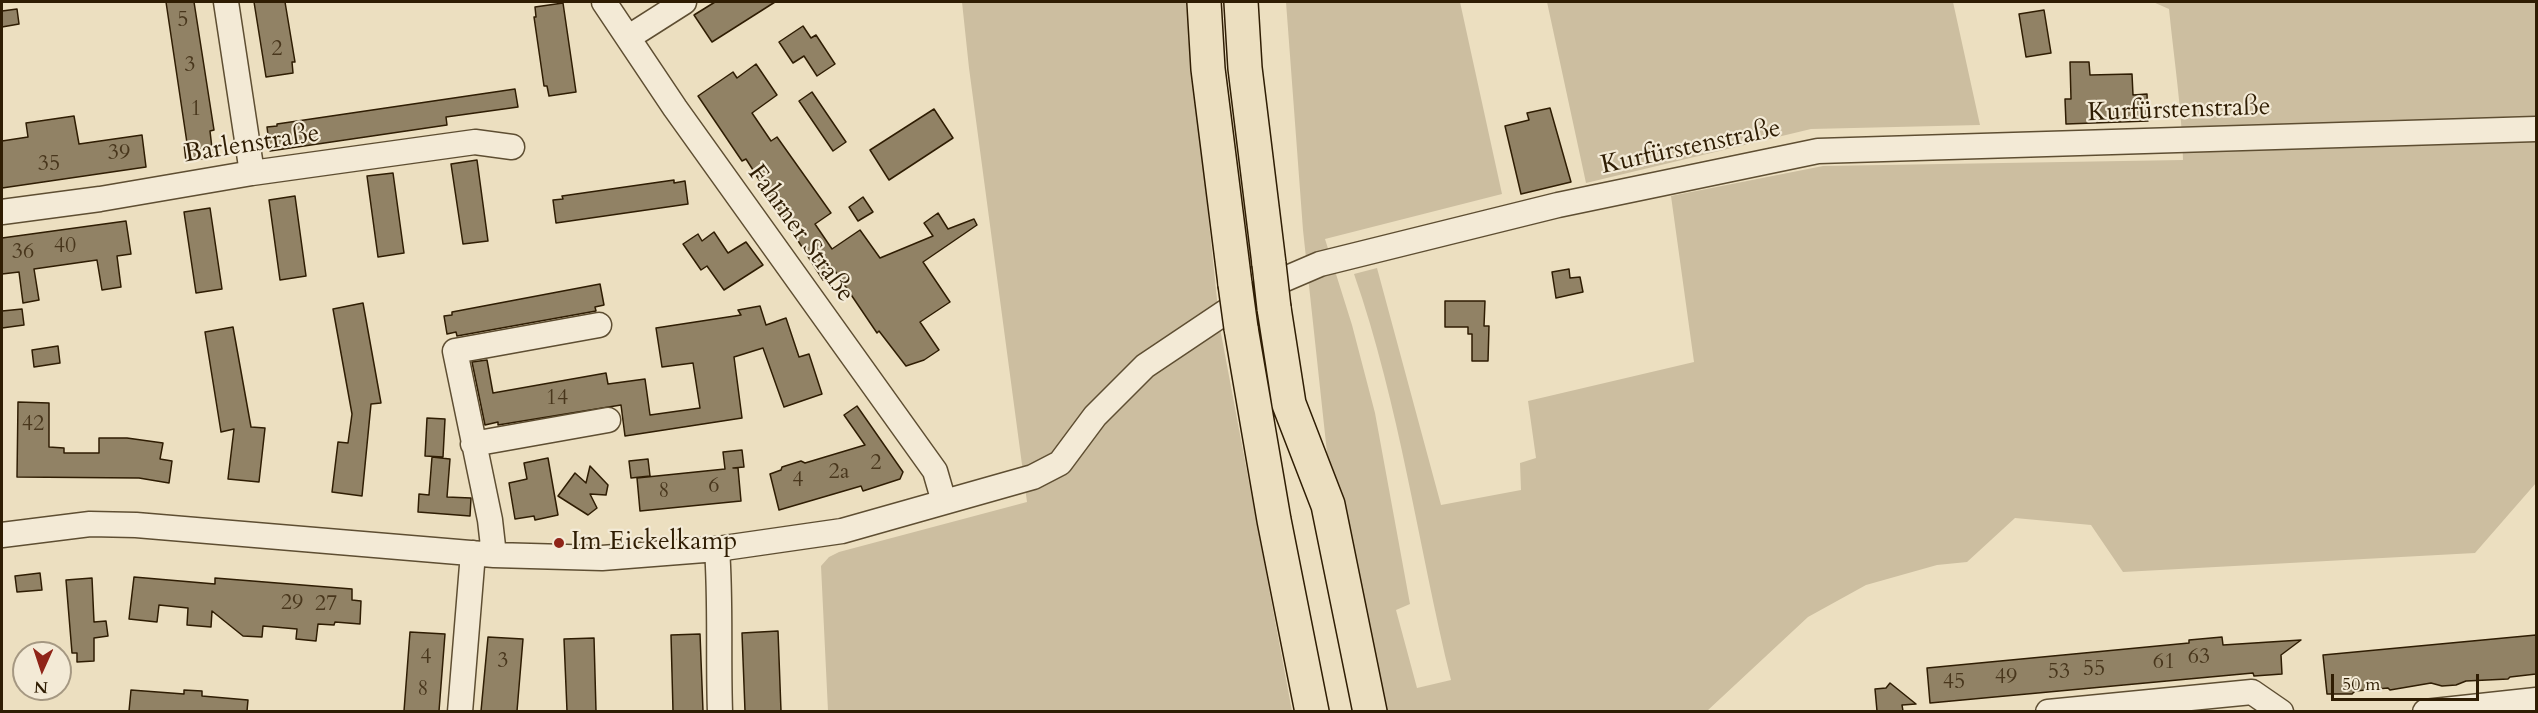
<!DOCTYPE html>
<html>
<head>
<meta charset="utf-8">
<style>
  body { margin:0 }
  #map { position:relative; width:2538px; height:713px; overflow:hidden; background:#ecdfc0; font-family:Cardo,serif }
  canvas { display:block }
  .frame { position:absolute; inset:0; border:3px solid #2f1d03; pointer-events:none }
  .north { position:absolute; left:12px; top:641px; width:60px; height:60px; box-sizing:border-box; background:#f3ead6; border:2px solid #a59882; border-radius:50%; rotate:183deg; font-size:16px; font-weight:700; line-height:24px; text-align:center; color:#2f1d03 }
  .north::after { content:''; display:block; margin:auto; width:21px; height:27px; background:#8f2418; clip-path:polygon(50% 0,100% 100%,50% 72%,0 100%) }
  .scale { position:absolute; left:2331px; top:674px; width:148px; height:27px; box-sizing:border-box; border:3px solid #2f1d03; border-top:0; padding-left:8px; font-size:18px; line-height:21px; white-space:nowrap; color:#2f1d03; -webkit-text-stroke:4px #f3ead6; paint-order:stroke }
</style>
</head>
<body>
<div id="map">
<canvas width="2538" height="713"></canvas>
<div class="frame"></div>
<div class="north">N</div>
<div class="scale">50 m</div>
</div>
<script>
const context = document.querySelector('canvas').getContext('2d');
context.lineJoin = 'round';
function paint(path, color) {
  context.fillStyle = color;
  context.fill(path, 'evenodd');
}
function trace(path, color, width, dash) {
  context.strokeStyle = color;
  context.lineWidth = width;
  context.lineCap = dash ? 'butt' : 'round';
  context.setLineDash(dash || []);
  context.stroke(path);
}
function write(font, color, halo, rows, align = 'center') {
  context.font = font + ' Cardo,serif';
  context.lineWidth = 4.5;
  context.setLineDash([]);
  context.textBaseline = 'middle';
  context.strokeStyle = halo;
  context.fillStyle = color;
  for (const [text, x, y, turn = 0] of rows) {
    context.save();
    context.translate(x, y);
    context.rotate((+turn || 0) * Math.PI / 180);
    context.textAlign = isNaN(turn) ? turn : align;
    if (halo) context.strokeText(text, 0, 0);
    context.fillText(text, 0, 0);
    context.restore();
  }
}
paint(new Path2D(`
  M 962,2 L 1186,2 L 1220,328 L 1292,711 L 828,711 L 821,566 L 829,557 L 839,552 L 1027,502 L 969,68 Z
  M 1286,2 L 1460,2 L 1502,194 L 1325,239 L 1352,325 L 1375,413 L 1410,604 L 1396,610 L 1417,688 L 1451,680 C 1418,545 1400,406 1354,274 L 1377,268 L 1441,505 L 1521,490 L 1520,463 L 1536,458 L 1528,401 L 1694,362 L 1671,196 L 1823,166 L 2183,160 C 2182,110 2174,60 2169,9 L 2153,2 L 2536,2 L 2536,483 L 2475,553 L 2123,572 L 2091,525 L 2015,518 L 1967,562 L 1937,565 L 1866,585 L 1808,617 L 1707,711 L 1382,711 L 1328,462 L 1303,230 Z
  M 1547,2 L 1953,2 L 1980,125 L 1811,129 L 1586,183 Z`), '#ccbea0');
const building = new Path2D(`
  M 166,2 L 194,2 L 214,130 L 210,131 L 213,157 L 186,161 L 184,144 L 187,143 Z
  M 254,2 L 285,2 L 295,62 L 292,62 L 293,73 L 266,77 Z
  M 715,2 L 775,2 L 712,42 L 694,15 Z
  M 563,3 L 576,92 L 549,96 L 547,86 L 544,86 L 534,17 L 536,17 L 535,7 Z
  M 17,9 L 19,24 L 2,27 L 2,11 Z
  M 2044,10 L 2051,53 L 2026,57 L 2019,14 Z
  M 803,26 L 811,38 L 816,35 L 835,64 L 817,76 L 804,56 L 793,63 L 779,42 Z
  M 2070,62 L 2089,62 L 2090,75 L 2132,74 L 2133,95 L 2147,94 L 2148,121 L 2066,124 L 2065,99 L 2071,99 Z
  M 756,64 L 777,95 L 752,113 L 771,141 L 777,137 L 831,213 L 815,224 L 832,249 L 860,230 L 880,258 L 933,236 L 924,223 L 938,213 L 948,229 L 974,219 L 977,225 L 923,262 L 950,302 L 920,322 L 939,350 L 924,360 L 906,366 L 879,331 L 877,333 L 835,271 L 823,280 L 746,159 L 742,161 L 698,96 L 733,72 L 737,78 Z
  M 515,89 L 518,107 L 446,117 L 447,125 L 270,151 L 267,127 L 277,126 L 277,124 Z
  M 812,92 L 846,142 L 833,151 L 799,101 Z
  M 1550,108 L 1571,182 L 1521,194 L 1505,126 L 1529,120 L 1527,113 Z
  M 934,109 L 953,138 L 889,180 L 870,150 Z
  M 74,116 L 79,144 L 142,135 L 146,167 L 2,188 L 2,141 L 28,137 L 26,123 Z
  M 477,160 L 488,241 L 463,244 L 451,164 Z
  M 393,173 L 404,253 L 378,257 L 367,176 Z
  M 674,180 L 674,183 L 685,181 L 688,204 L 556,223 L 553,200 L 563,199 L 562,196 Z
  M 295,196 L 306,276 L 280,280 L 269,200 Z
  M 863,197 L 873,212 L 858,221 L 849,207 Z
  M 210,208 L 222,289 L 196,293 L 184,212 Z
  M 126,221 L 131,254 L 117,256 L 121,287 L 102,290 L 97,260 L 34,269 L 39,300 L 23,303 L 19,272 L 2,274 L 2,238 Z
  M 714,232 L 728,253 L 746,242 L 763,265 L 724,290 L 707,266 L 701,270 L 683,244 L 698,234 L 702,241 Z
  M 1569,269 L 1570,278 L 1580,277 L 1583,292 L 1556,298 L 1552,272 Z
  M 600,284 L 604,305 L 595,307 L 596,311 L 457,336 L 456,332 L 447,334 L 444,316 L 452,315 L 452,312 Z
  M 1445,301 L 1485,301 L 1484,326 L 1489,326 L 1488,361 L 1472,361 L 1472,334 L 1468,334 L 1468,327 L 1445,327 Z
  M 363,303 L 381,403 L 371,404 L 362,496 L 332,492 L 338,442 L 348,443 L 352,414 L 333,309 Z
  M 760,306 L 766,325 L 786,318 L 799,357 L 809,354 L 822,394 L 784,407 L 763,348 L 734,357 L 742,418 L 625,436 L 621,405 L 498,425 L 498,422 L 485,425 L 472,362 L 487,360 L 493,393 L 606,373 L 608,384 L 645,379 L 650,415 L 700,408 L 693,363 L 662,367 L 656,328 L 741,315 L 738,310 Z
  M 22,309 L 24,325 L 2,328 L 2,311 Z
  M 233,327 L 251,427 L 265,428 L 259,482 L 228,479 L 234,429 L 221,432 L 205,332 Z
  M 58,346 L 60,363 L 34,367 L 32,350 Z
  M 18,402 L 49,403 L 49,447 L 64,448 L 64,453 L 99,453 L 99,438 L 127,438 L 163,443 L 160,459 L 172,461 L 169,483 L 139,478 L 17,477 Z
  M 857,406 L 903,472 L 900,479 L 863,491 L 861,486 L 779,510 L 770,474 L 781,470 L 782,467 L 801,461 L 805,463 L 865,445 L 844,415 Z
  M 427,418 L 445,419 L 443,457 L 425,456 Z
  M 742,450 L 744,467 L 733,468 L 738,468 L 741,501 L 640,511 L 637,478 L 725,469 L 723,452 Z
  M 432,457 L 450,459 L 447,497 L 471,498 L 470,516 L 418,512 L 419,494 L 429,495 Z
  M 548,458 L 558,515 L 535,520 L 534,516 L 515,519 L 509,483 L 527,479 L 524,463 Z
  M 648,459 L 650,476 L 631,478 L 629,461 Z
  M 590,466 L 608,485 L 606,495 L 590,494 L 597,508 L 588,515 L 558,496 L 575,473 L 586,483 Z
  M 40,573 L 42,590 L 17,592 L 15,576 Z
  M 134,577 L 215,584 L 215,578 L 352,589 L 352,600 L 361,601 L 360,624 L 335,622 L 334,625 L 318,624 L 316,641 L 296,639 L 297,629 L 263,626 L 262,637 L 243,636 L 212,611 L 211,627 L 187,625 L 188,608 L 159,605 L 157,622 L 129,619 Z
  M 92,578 L 94,622 L 106,621 L 108,636 L 94,638 L 94,661 L 77,662 L 77,653 L 72,653 L 66,580 Z
  M 778,631 L 781,711 L 745,711 L 742,633 Z
  M 410,632 L 445,634 L 439,711 L 404,711 Z
  M 700,634 L 703,711 L 673,711 L 671,635 Z
  M 2536,635 L 2536,674 L 2510,677 L 2508,679 L 2466,681 L 2456,685 L 2442,686 L 2431,683 L 2390,690 L 2388,688 L 2355,691 L 2352,694 L 2327,694 L 2323,655 Z
  M 488,637 L 523,639 L 517,711 L 481,711 Z
  M 2222,637 L 2223,645 L 2301,640 L 2281,655 L 2282,674 L 2254,676 L 2253,673 L 1930,703 L 1927,668 L 2189,643 L 2189,640 Z
  M 594,638 L 596,711 L 567,711 L 564,639 Z
  M 1890,683 L 1916,704 L 1902,705 L 1903,711 L 1877,711 L 1875,689 L 1886,688 Z
  M 131,690 L 184,694 L 184,690 L 202,691 L 202,696 L 248,700 L 247,711 L 129,711 Z`);
paint(building, '#918265');
trace(building, '#2f1d03', 1.5);
const minor = new Path2D(`
  M 226,2 L 252,173
  M 604,2 L 675,108 L 935,471 L 944,502
  M 629,37 L 684,2
  M 2,212 L 100,199 L 252,173 L 475,142 L 512,147
  M 473,444 L 608,420
  M 2,535 L 90,524 L 136,525 L 494,555 L 602,558 L 717,549 L 842,531 L 1033,477 L 1060,463 L 1095,416 L 1145,366 L 1230,309 L 1278,282 L 1320,264 L 1558,205 L 1818,151 L 2536,129
  M 717,549 C 721,603 718,657 720,712
  M 494,555 L 490,520 L 455,351 L 599,325
  M 460,712 L 473,553
  M 2048,712 L 2252,692 L 2281,712
  M 2425,712 L 2536,700`);
const highway = new Path2D(`
  M 1204,2 L 1208,69 L 1235,284
  M 1241,2 L 1245,68 L 1269,264
  M 1274,308 L 1289,404 L 1328,505 L 1370,712
  M 1241,328 L 1274,520 L 1312,712`);
trace(minor, '#5e4e32', 27);
trace(highway, '#2f1d03', 36);
trace(minor, '#f3ead6', 24);
trace(highway, '#ecdfc0', 33);
const highwayBridge = new Path2D(`
  M 1269,264 L 1274,308
  M 1235,284 L 1241,328`);
trace(highwayBridge, '#2f1d03', 36, []);
trace(highwayBridge, '#ecdfc0', 33);
for (const [x, y, r, color] of [
  [559,543,6,"#8f2418"]
]) {
  const dot = new Path2D();
  dot.arc(x, y, r, 0, 2 * Math.PI);
  context.fillStyle = color;
  context.fill(dot);
  trace(dot, '#f3ead6', 2);
}
write('22px', '#48361c', null, [
  ["5",183,21],
  ["2",277,50],
  ["3",190,66],
  ["1",196,110],
  ["39",119,154],
  ["35",49,165],
  ["40",65,247],
  ["36",23,253],
  ["14",557,399],
  ["42",33,425],
  ["2",876,464],
  ["2a",839,473],
  ["4",798,481],
  ["6",714,487],
  ["8",664,492],
  ["29",292,604],
  ["27",326,605],
  ["4",426,658],
  ["63",2199,658],
  ["3",503,662],
  ["61",2164,663],
  ["55",2094,670],
  ["53",2059,673],
  ["49",2006,678],
  ["45",1954,683],
  ["8",423,690]
]);
write('26px', '#2f1d03', '#f3ead6', [
  ["Kurfürstenstraße",2179,111,-2],
  ["Barlenstraße",252,145,-9],
  ["Kurfürstenstraße",1691,148,-12],
  ["Fahrner Straße",800,234,54]
]);
write('26px', '#2f1d03', '#f3ead6', [
  ["Im Eickelkamp",571,543]
], 'left');
</script>
</body>
</html>
